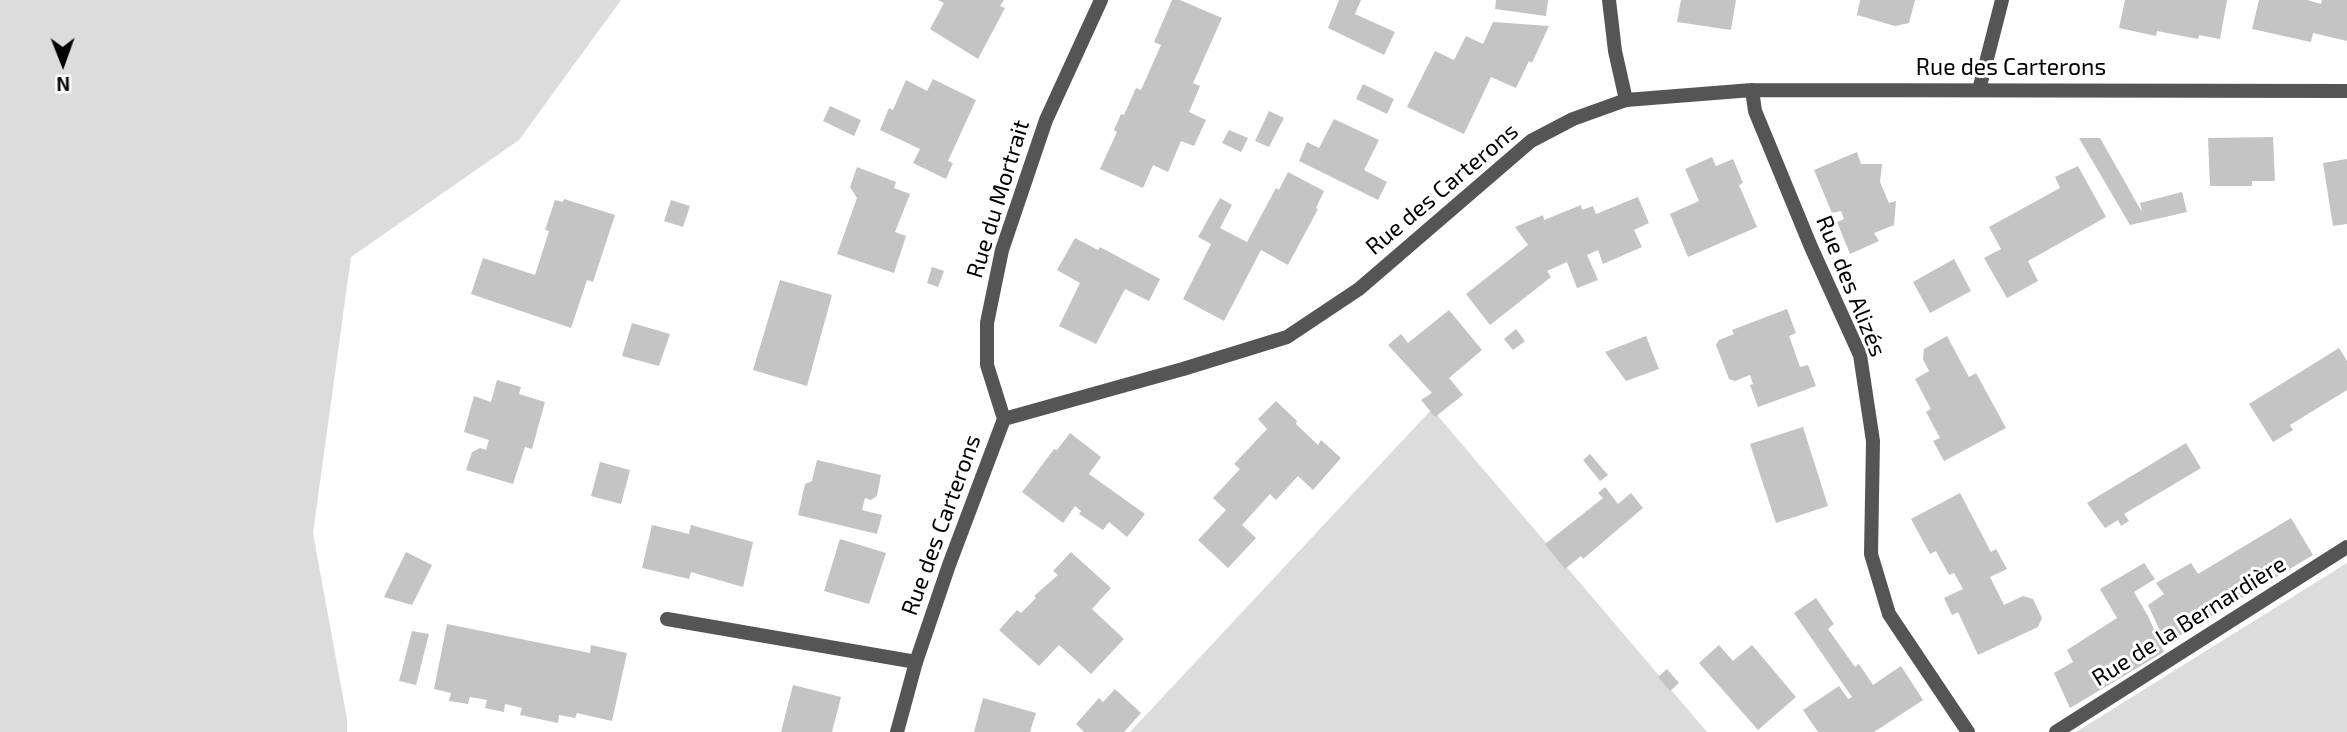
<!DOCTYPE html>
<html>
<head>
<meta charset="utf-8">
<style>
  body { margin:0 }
  #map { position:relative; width:2347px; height:732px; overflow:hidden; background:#fff; font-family:"Exo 2",sans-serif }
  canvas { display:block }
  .north { position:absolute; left:28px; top:28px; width:70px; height:70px; -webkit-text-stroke:5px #fff; paint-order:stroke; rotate:179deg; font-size:19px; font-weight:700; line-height:28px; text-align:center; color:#000 }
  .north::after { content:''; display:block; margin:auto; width:24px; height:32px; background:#000; clip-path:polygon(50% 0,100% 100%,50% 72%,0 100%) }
</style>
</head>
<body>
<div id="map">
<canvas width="2347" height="732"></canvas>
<div class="north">N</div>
</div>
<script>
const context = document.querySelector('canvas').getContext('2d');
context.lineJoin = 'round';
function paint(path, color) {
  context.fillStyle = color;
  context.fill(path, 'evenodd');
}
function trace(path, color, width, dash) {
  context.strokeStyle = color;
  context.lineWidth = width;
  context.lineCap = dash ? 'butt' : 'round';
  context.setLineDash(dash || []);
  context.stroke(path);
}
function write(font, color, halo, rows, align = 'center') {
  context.font = font + ' "Exo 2",sans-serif';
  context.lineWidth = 6;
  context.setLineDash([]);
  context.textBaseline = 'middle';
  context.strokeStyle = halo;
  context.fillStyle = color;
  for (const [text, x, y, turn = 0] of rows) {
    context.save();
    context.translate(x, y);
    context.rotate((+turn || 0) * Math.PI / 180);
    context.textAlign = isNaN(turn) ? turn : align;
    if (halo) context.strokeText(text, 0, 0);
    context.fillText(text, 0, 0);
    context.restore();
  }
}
paint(new Path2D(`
  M 0,0 L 621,0 L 519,140 L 351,257 L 313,533 L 347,719 L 347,732 L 0,732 Z
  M 1432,409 L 1707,732 L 1130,732 Z
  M 2347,563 L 2347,732 L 2076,732 Z`), '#dcdcdc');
paint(new Path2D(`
  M 938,0 L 1004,0 L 1000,6 L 1005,8 L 978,59 L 930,29 L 944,3 Z
  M 1172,0 L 1180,0 L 1222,18 L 1193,83 L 1200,86 L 1189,112 L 1206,120 L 1194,146 L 1181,141 L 1168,172 L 1153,165 L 1143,188 L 1100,169 L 1117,132 L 1114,130 L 1121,114 L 1124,115 L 1136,88 L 1141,90 L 1161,45 L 1154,42 Z
  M 1339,0 L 1361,0 L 1355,14 L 1395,32 L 1384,55 L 1328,28 Z
  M 1496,0 L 1548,0 L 1546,16 L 1495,9 Z
  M 1681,0 L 1736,0 L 1731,30 L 1677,22 Z
  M 1860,0 L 1915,0 L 1909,23 L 1895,26 L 1857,15 Z
  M 2125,0 L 2227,0 L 2220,39 L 2199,35 L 2198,39 L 2157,31 L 2156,36 L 2119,28 Z
  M 2259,0 L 2307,0 L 2321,4 L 2322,0 L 2347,0 L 2347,41 L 2313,33 L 2311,42 L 2252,29 Z
  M 1493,22 L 1549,26 L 1532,63 L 1529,61 L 1516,88 L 1491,77 L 1464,134 L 1407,107 L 1435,51 L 1454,60 L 1466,36 L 1483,44 Z
  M 933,79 L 976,100 L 948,161 L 953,163 L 946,179 L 913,163 L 920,149 L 880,130 L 889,108 L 893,110 L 906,80 L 927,91 Z
  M 1363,84 L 1394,99 L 1387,114 L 1356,99 Z
  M 830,106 L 861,120 L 854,136 L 823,121 Z
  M 1269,111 L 1284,118 L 1269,147 L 1255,141 Z
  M 1334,119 L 1379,140 L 1364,170 L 1387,182 L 1378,200 L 1299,161 L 1307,142 L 1319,148 Z
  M 1229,130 L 1248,138 L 1241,152 L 1222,143 Z
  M 2273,137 L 2275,181 L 2252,181 L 2252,186 L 2210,186 L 2208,138 Z
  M 2079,138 L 2100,138 L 2142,212 L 2140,203 L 2182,192 L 2187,212 L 2130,225 Z
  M 1857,152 L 1861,164 L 1882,164 L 1880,182 L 1889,203 L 1896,201 L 1894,225 L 1874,233 L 1879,241 L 1850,254 L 1837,222 L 1844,219 L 1841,211 L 1832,213 L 1814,170 Z
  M 1712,157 L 1716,166 L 1733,159 L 1743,183 L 1739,185 L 1757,227 L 1688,257 L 1670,214 L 1699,201 L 1685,169 Z
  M 2347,159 L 2347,224 L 2333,226 L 2323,163 Z
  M 2078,166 L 2106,217 L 2028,261 L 2038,281 L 2007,298 L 1984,258 L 2001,249 L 1989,227 L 2060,188 L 2055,177 Z
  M 857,167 L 896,182 L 894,188 L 910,194 L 895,232 L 906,236 L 894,273 L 837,254 L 857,198 L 850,187 Z
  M 1288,172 L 1324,191 L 1316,208 L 1318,209 L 1288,265 L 1261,250 L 1224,321 L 1183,299 L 1211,244 L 1198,237 L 1220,198 L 1232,205 L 1220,228 L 1247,242 L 1276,188 L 1279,190 Z
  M 1638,197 L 1649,223 L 1634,230 L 1642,247 L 1603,264 L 1598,250 L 1587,255 L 1598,280 L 1577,288 L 1567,262 L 1547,271 L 1551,277 L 1490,325 L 1466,294 L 1528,245 L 1515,227 L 1543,215 L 1544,220 L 1581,205 L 1582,210 L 1593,206 L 1596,214 Z
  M 564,199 L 615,215 L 593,282 L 587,280 L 571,328 L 471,294 L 483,258 L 535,275 L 549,231 L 545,230 L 555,200 L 563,202 Z
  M 671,200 L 690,206 L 683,227 L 664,221 Z
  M 1075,238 L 1098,250 L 1100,247 L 1160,279 L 1149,301 L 1125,289 L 1096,344 L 1059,326 L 1080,283 L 1057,270 Z
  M 1954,259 L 1971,291 L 1930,313 L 1913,282 Z
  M 932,267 L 944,271 L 938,287 L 927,283 Z
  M 780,280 L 832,295 L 807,386 L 753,370 Z
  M 1787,309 L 1796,333 L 1789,336 L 1800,367 L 1808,365 L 1816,386 L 1758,407 L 1750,385 L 1753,384 L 1750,375 L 1735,381 L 1729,379 L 1716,345 L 1719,340 L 1734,334 L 1732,330 Z
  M 1449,310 L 1482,350 L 1449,378 L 1463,395 L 1435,417 L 1421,400 L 1432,393 L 1388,345 L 1401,334 L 1408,343 Z
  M 632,323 L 670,334 L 659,366 L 622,356 Z
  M 1516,329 L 1525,341 L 1513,350 L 1504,339 Z
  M 1646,336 L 1659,369 L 1626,381 L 1605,352 Z
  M 1947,336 L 1969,377 L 1976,373 L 2006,428 L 1944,461 L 1933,441 L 1940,438 L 1926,412 L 1931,409 L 1915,379 L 1929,371 L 1923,359 L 1924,349 Z
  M 2339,348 L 2347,361 L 2347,390 L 2290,425 L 2293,430 L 2273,442 L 2249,404 Z
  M 497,380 L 521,387 L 519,394 L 545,402 L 532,449 L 525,447 L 513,484 L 466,470 L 472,452 L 480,448 L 486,450 L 489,440 L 464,432 L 474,396 L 491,402 Z
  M 1276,401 L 1297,421 L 1296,424 L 1318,445 L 1321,440 L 1341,458 L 1313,490 L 1298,476 L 1276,500 L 1270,494 L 1242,525 L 1256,538 L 1228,568 L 1198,540 L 1226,510 L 1213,498 L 1240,469 L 1234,464 L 1267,429 L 1258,419 Z
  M 1803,427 L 1828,506 L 1776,523 L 1750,444 Z
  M 1070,433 L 1101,457 L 1089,474 L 1145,514 L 1127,537 L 1109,522 L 1103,530 L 1079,514 L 1081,511 L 1075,506 L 1063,523 L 1022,492 L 1054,449 L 1057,450 Z
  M 2186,443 L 2201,468 L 2124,514 L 2129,521 L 2121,526 L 2118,520 L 2105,528 L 2087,503 Z
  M 1590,454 L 1608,475 L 1600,481 L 1583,460 Z
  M 817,460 L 881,475 L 877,496 L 871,500 L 865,498 L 862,510 L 882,515 L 877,534 L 798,515 L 805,484 L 812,481 Z
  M 600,462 L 630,470 L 621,504 L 591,496 Z
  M 1605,487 L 1618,504 L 1631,493 L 1643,508 L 1583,559 L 1581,556 L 1565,569 L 1545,544 L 1603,498 L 1598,493 Z
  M 1960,493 L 1991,552 L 1996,549 L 2007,569 L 1990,577 L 2004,605 L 2023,596 L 2033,599 L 2042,618 L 2038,627 L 1978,655 L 1958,612 L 1952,615 L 1944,598 L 1963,589 L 1954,573 L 1949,575 L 1936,551 L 1930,554 L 1911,519 Z
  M 2291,518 L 2313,555 L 2166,644 L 2148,605 L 2164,594 L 2156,583 L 2191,563 L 2198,574 Z
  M 652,525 L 689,534 L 691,525 L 753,542 L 743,587 L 691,572 L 689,579 L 642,568 Z
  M 840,539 L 886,553 L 869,604 L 824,591 Z
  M 406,552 L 432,565 L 412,605 L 384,597 Z
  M 1071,552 L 1111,588 L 1092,609 L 1124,639 L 1091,674 L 1059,645 L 1039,666 L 999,630 L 1017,610 L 1021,613 L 1036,598 L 1034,596 L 1058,575 L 1053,571 Z
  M 2144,563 L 2155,579 L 2134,592 L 2148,616 L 2164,652 L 2070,708 L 2054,673 L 2073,662 L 2067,650 L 2117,618 L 2100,589 Z
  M 1816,598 L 1834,624 L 1828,629 L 1855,667 L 1859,664 L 1873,685 L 1901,666 L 1923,700 L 1874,732 L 1818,732 L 1803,710 L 1839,686 L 1848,699 L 1852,697 L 1794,613 Z
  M 447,624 L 590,653 L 591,645 L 627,653 L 612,721 L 577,713 L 575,718 L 559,715 L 558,723 L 520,715 L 522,708 L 505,704 L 504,712 L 485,708 L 487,700 L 470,697 L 468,704 L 449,701 L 451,693 L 434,689 Z
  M 412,631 L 429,634 L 416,685 L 399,681 Z
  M 1719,645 L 1733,661 L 1752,645 L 1796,697 L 1758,730 L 1699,663 Z
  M 1667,669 L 1679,683 L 1670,691 L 1658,677 Z
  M 793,685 L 841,697 L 832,732 L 781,732 Z
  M 1115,689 L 1141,713 L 1124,732 L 1084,732 L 1076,724 L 1099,698 L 1103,702 Z
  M 983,698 L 1036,713 L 1030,732 L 974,732 Z`), '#c4c4c4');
trace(new Path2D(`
  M 1609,0 L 1615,51 L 1626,100
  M 1979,90 L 2002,0
  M 667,619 L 916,662`), '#555', 14);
trace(new Path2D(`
  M 1752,90 L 1755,111 L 1811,247 L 1860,355 L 1873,441 L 1871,554 L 1889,614 L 1968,732
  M 1004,419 L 987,365 L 987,323 L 1002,250 L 1046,120 L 1101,0
  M 897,732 L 916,662 L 949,565 L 1004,419 L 1183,369 L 1287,337 L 1359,289 L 1531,141 L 1573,119 L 1626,100 L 1752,90 L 2347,91
  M 2056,732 L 2347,547`), '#555', 14);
write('23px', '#000', '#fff', [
  ["Rue des Carterons",2011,67],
  ["Rue des Carterons",1442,189,-40],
  ["Rue du Mortrait",998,199,-73],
  ["Rue des Alizés",1851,286,68],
  ["Rue des Carterons",941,525,-70],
  ["Rue de la Bernardière",2189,621,-32]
]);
</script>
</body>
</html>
